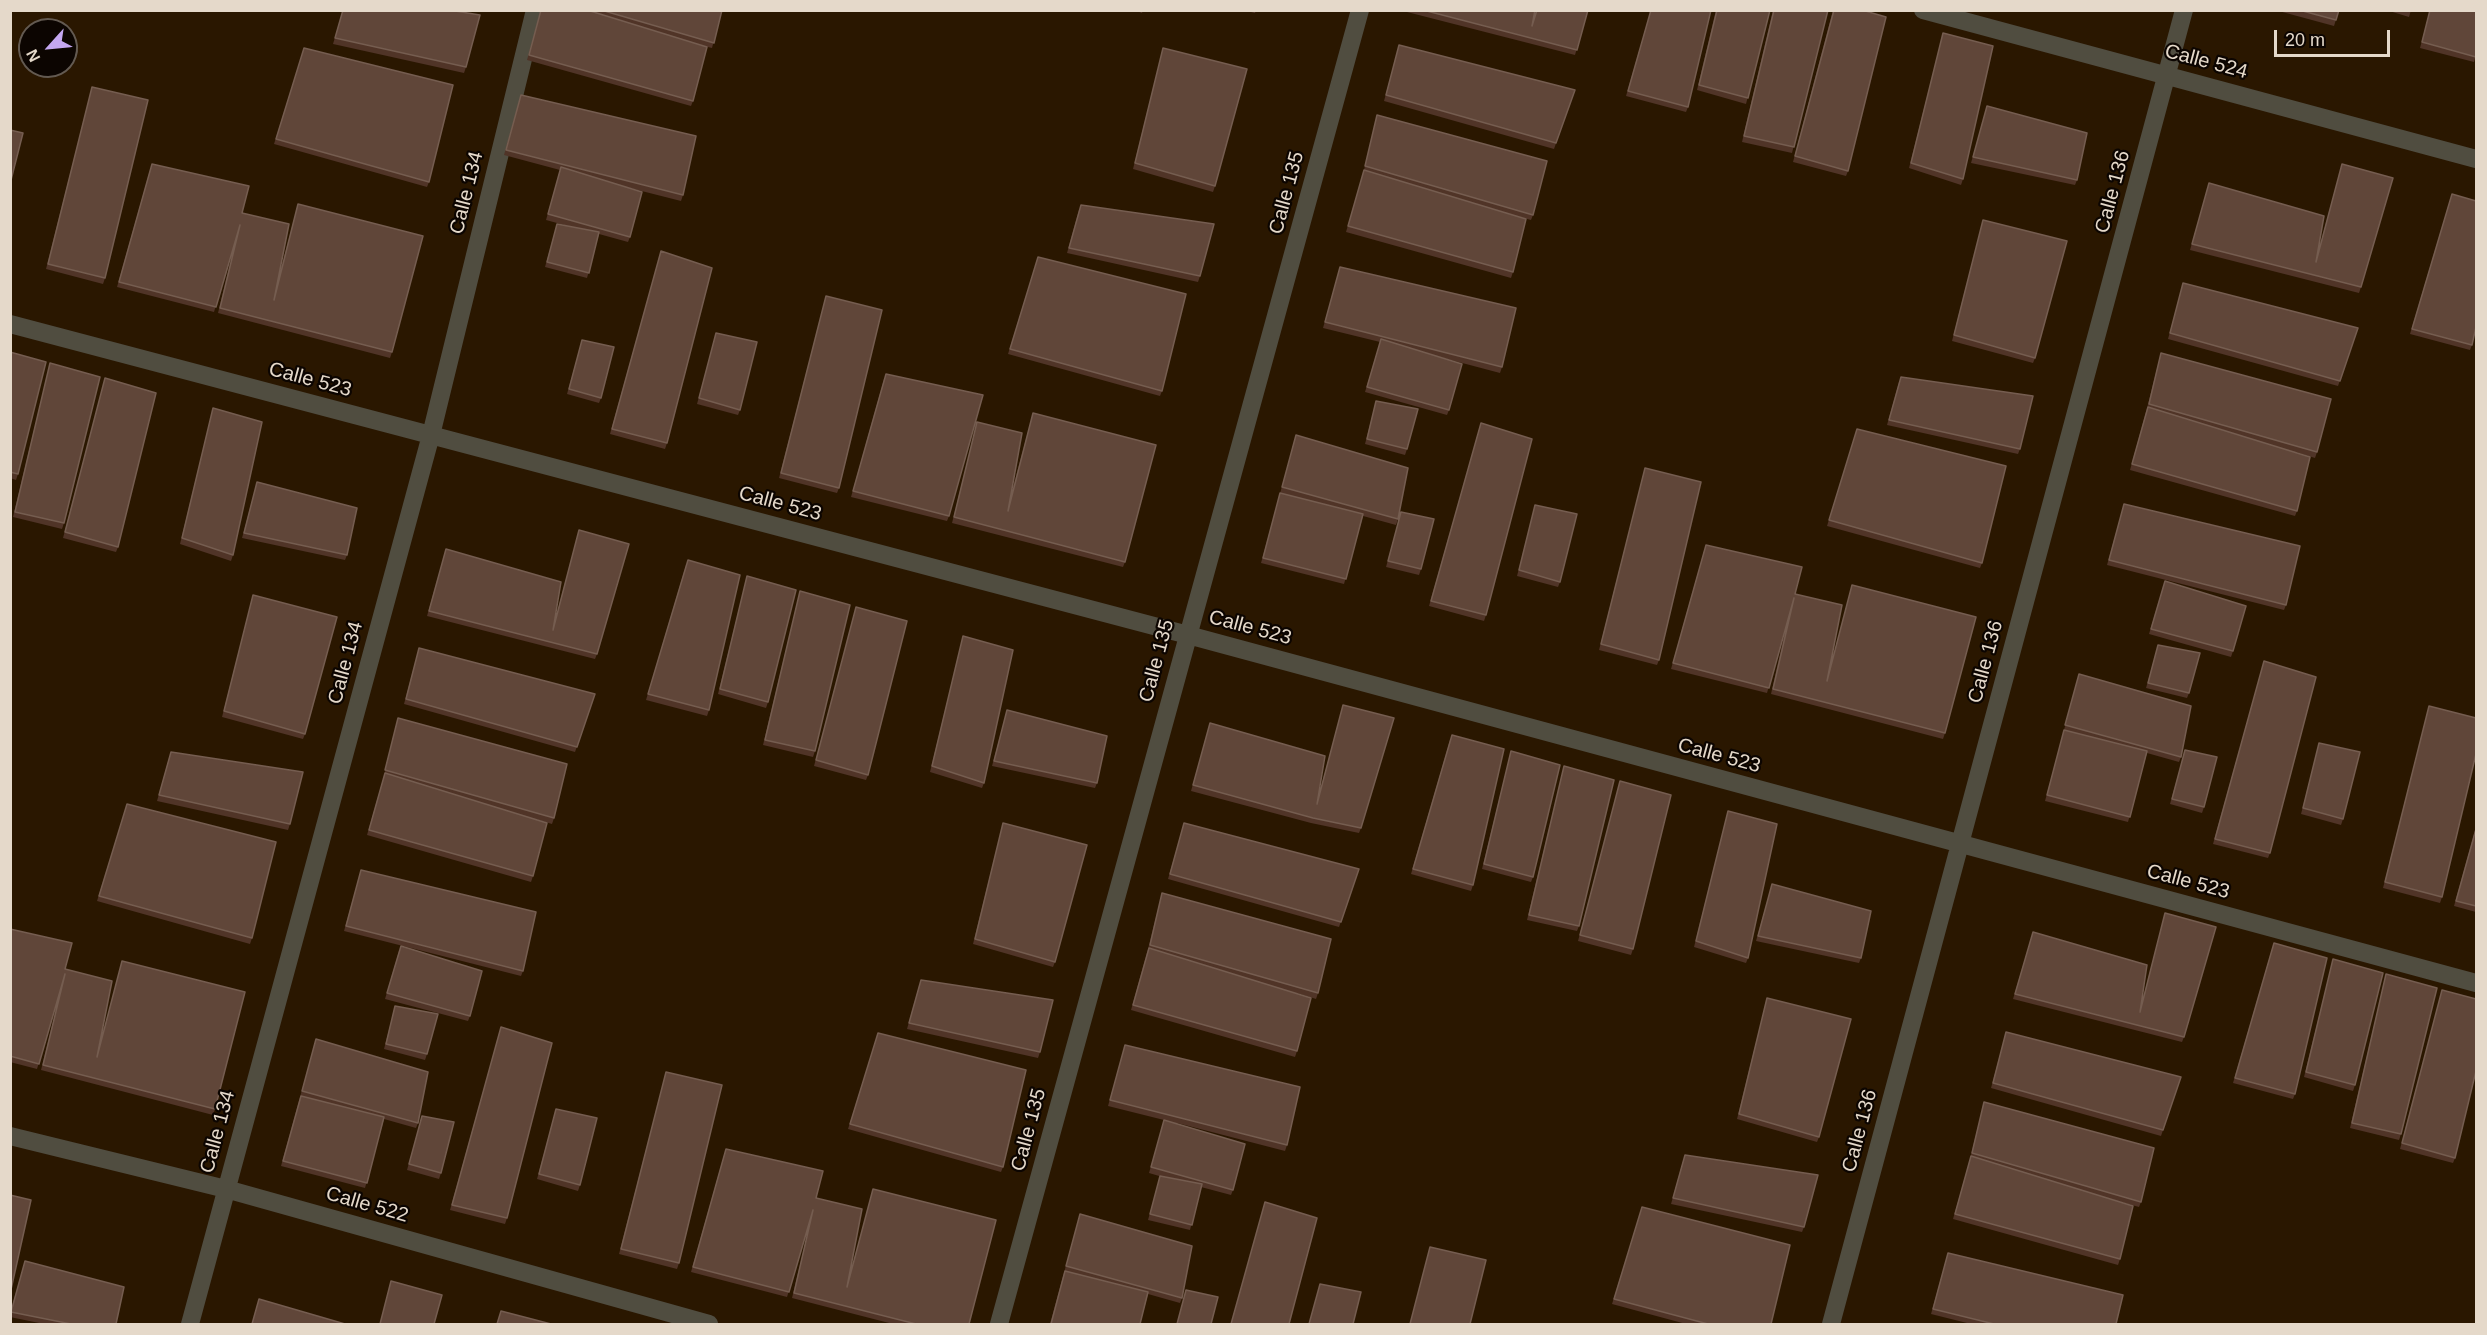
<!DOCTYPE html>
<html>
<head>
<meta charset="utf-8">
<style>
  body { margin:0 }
  #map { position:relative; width:2487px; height:1335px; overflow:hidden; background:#2a1700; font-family:Helvetica,sans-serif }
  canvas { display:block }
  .frame { position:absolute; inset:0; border:12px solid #e5d9ca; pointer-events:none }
  .north { position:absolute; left:18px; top:18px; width:60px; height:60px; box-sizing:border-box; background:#0c0501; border:2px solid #635a51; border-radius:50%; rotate:243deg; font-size:16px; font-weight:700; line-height:24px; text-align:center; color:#e5d9ca }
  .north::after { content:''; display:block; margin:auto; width:21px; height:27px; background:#c4a7f1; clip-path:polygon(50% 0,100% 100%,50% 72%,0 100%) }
  .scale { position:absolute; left:2274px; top:30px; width:116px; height:27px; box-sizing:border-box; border:3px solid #e5d9ca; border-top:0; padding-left:8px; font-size:18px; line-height:21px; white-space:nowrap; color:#e5d9ca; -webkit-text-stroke:4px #0c0501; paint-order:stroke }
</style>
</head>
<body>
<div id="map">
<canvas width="2487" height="1335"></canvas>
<div class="frame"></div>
<div class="north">N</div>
<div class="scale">20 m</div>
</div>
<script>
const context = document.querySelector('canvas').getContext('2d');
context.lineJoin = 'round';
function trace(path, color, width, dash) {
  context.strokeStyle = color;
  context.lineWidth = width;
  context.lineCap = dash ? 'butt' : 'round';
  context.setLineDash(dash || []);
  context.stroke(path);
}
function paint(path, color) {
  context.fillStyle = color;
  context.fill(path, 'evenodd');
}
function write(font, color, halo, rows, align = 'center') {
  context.font = font + ' Helvetica,sans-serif';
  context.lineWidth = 4.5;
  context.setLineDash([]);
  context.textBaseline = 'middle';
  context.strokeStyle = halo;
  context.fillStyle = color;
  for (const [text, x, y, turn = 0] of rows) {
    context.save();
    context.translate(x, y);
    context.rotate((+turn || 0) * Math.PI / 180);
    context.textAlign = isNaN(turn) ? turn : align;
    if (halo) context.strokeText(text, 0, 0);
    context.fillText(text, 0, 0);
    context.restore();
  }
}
trace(new Path2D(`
  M 1923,10 L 2476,159
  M 10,324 L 1188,635 L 2476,983
  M 10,1136 L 226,1189 L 709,1324
  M 190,1324 L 431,435 L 535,10
  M 999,1324 L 1360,10
  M 1831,1324 L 2184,10`), '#504d40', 18);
paint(new Path2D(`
  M 343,10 L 466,67 L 464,73 L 333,44 Z
  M 541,10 L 722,10 L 712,48 L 695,44 L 693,101 L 691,106 L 527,60 Z
  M 1134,10 L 1143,10 L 1142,13 Z
  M 1243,10 L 1256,10 L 1255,13 Z
  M 1407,10 L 1535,10 L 1533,20 L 1536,10 L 1588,10 L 1575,55 L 1407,12 Z
  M 1651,10 L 1688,107 L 1686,112 L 1626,96 Z
  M 1716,10 L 1770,10 L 1746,104 L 1697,90 Z
  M 1773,10 L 1828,10 L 1792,153 L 1742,142 Z
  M 1833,10 L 1862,10 L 1848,171 L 1846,176 L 1793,162 Z
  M 2275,10 L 2339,10 L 2334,26 Z
  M 2386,10 L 2411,10 L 2409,17 Z
  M 2430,10 L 2476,55 L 2474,62 L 2420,48 Z
  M 1943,33 L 1963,179 L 1961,185 L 1909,168 Z
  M 1399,45 L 1575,90 L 1554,149 L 1384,101 Z
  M 304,48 L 429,182 L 427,187 L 274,144 Z
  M 1163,48 L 1215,186 L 1213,192 L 1133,169 Z
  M 92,87 L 105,278 L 103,284 L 46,269 Z
  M 521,95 L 683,195 L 681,201 L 618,185 L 630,237 L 628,242 L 599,234 L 587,278 L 545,267 L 557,224 L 568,226 L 546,220 L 560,170 L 504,155 Z
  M 1987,106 L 2077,180 L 2075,185 L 1971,163 Z
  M 1377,115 L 1533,215 L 1531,220 L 1512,215 L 1513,272 L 1511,278 L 1346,232 L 1364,170 Z
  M 2342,164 L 2361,287 L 2359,293 L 2190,250 L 2209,183 L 2317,256 Z
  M 150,170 L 242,213 L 275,291 L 298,204 L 392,352 L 390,358 L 218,313 L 236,238 L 214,312 L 117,287 Z
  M 2450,200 L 2472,345 L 2470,350 L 2410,334 Z
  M 1079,210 L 1200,276 L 1198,282 L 1067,253 Z
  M 1983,220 L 2035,358 L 2033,363 L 1952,341 Z
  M 661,251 L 667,443 L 665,449 L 610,434 Z
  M 1038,257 L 1162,391 L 1160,396 L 1008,354 Z
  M 1340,267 L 1502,367 L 1500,373 L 1432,355 L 1449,410 L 1447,415 L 1365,392 L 1380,342 L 1323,328 Z
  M 2183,283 L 2358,328 L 2338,386 L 2168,339 Z
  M 826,296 L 839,488 L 837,493 L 779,478 Z
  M 716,333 L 740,410 L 738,415 L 697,404 Z
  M 582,340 L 601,398 L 599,403 L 567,394 Z
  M 10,352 L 18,474 L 16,480 L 10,478 Z
  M 2161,353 L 2317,452 L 2315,458 L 2296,452 L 2297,511 L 2295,516 L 2130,470 L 2147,408 Z
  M 50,363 L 64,523 L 62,529 L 13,517 Z
  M 105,378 L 118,547 L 116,552 L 63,538 Z
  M 884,379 L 949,516 L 947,521 L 851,497 Z
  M 1899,382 L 2020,449 L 2018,454 L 1887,425 Z
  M 1376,401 L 1407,449 L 1405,455 L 1365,444 Z
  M 213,408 L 233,555 L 231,561 L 180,544 Z
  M 1033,413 L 1125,562 L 1123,567 L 952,523 L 977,422 L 1009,502 Z
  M 1481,423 L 1486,615 L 1484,621 L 1429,606 Z
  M 1857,429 L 1982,563 L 1980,568 L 1827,526 Z
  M 1296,435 L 1398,519 L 1396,525 L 1363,516 L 1344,584 L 1261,563 Z
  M 1645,468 L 1659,660 L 1657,665 L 1599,650 Z
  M 257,482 L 347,555 L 345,560 L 242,538 Z
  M 2124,504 L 2286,605 L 2284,610 L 2107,565 Z
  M 1535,505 L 1560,582 L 1558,587 L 1517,576 Z
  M 1401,512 L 1421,569 L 1419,575 L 1386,567 Z
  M 579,530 L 597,654 L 595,659 L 427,616 L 446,549 L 554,624 Z
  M 1704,551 L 1795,594 L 1829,672 L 1852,585 L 1945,733 L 1943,739 L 1771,694 L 1789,614 L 1767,693 L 1671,669 Z
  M 686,565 L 709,710 L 707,716 L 646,700 Z
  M 747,576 L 768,702 L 766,708 L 718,694 Z
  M 2163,587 L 2233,651 L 2231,657 L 2149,634 Z
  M 800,591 L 815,751 L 813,757 L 763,745 Z
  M 253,595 L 305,734 L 303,739 L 222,717 Z
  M 856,607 L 868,775 L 866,780 L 814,766 Z
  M 963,636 L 984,783 L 982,788 L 930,772 Z
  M 2158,645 L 2189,693 L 2187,698 L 2146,688 Z
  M 419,648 L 595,694 L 575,752 L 404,704 Z
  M 2264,661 L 2270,853 L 2268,858 L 2213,844 Z
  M 2079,674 L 2181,757 L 2179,762 L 2147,753 L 2128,822 L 2045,801 Z
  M 1343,705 L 1361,828 L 1359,833 L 1311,823 L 1191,791 L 1210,723 L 1318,798 Z
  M 2429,706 L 2442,897 L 2440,903 L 2383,888 Z
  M 1007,710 L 1097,783 L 1095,788 L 992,766 Z
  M 398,718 L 554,818 L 552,824 L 535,819 L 533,876 L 531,882 L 367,835 L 384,776 Z
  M 1450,740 L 1473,885 L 1471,891 L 1411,874 Z
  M 2319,743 L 2343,819 L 2341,825 L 2301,814 Z
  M 2185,750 L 2204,807 L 2202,813 L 2170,804 Z
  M 1511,751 L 1533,877 L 1531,882 L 1482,869 Z
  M 169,758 L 290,824 L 288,830 L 157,801 Z
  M 1564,766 L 1579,926 L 1577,931 L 1527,920 Z
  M 1620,781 L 1633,949 L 1631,955 L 1578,941 Z
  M 127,804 L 252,938 L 250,944 L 97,901 Z
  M 1728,811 L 1748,958 L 1746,963 L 1694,947 Z
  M 1003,823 L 1055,962 L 1053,967 L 973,944 Z
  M 1184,823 L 1359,869 L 1339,927 L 1168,879 Z
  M 2476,827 L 2476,912 L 2454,906 Z
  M 361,870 L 523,971 L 521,976 L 344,931 Z
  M 1772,884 L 1861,958 L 1859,963 L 1756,941 Z
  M 1162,893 L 1318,993 L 1316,999 L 1297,993 L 1297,1051 L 1295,1057 L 1131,1010 L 1148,949 Z
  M 2165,913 L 2184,1037 L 2182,1042 L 2013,999 L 2033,932 L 2141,1006 Z
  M 10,929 L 65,969 L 99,1048 L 122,961 L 215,1109 L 213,1115 L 41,1070 L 61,989 L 37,1069 L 10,1062 Z
  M 2272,949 L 2295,1094 L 2293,1099 L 2233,1083 Z
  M 399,951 L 470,1016 L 468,1021 L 385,999 Z
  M 2333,959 L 2355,1085 L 2353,1091 L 2304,1077 Z
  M 2386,974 L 2401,1134 L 2399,1140 L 2350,1128 Z
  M 919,986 L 1040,1052 L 1038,1058 L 907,1029 Z
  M 2442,990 L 2455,1158 L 2453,1163 L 2400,1149 Z
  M 1767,998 L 1819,1137 L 1817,1142 L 1737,1119 Z
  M 395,1006 L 427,1054 L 425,1060 L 384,1049 Z
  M 501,1027 L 507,1218 L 505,1224 L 450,1210 Z
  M 2006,1032 L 2181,1077 L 2161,1136 L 1991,1088 Z
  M 878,1033 L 1003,1167 L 1001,1172 L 848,1129 Z
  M 316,1039 L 418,1123 L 416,1128 L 384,1119 L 365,1188 L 281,1166 Z
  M 1125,1045 L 1287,1145 L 1285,1151 L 1177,1123 L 1233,1190 L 1231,1195 L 1201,1187 L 1190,1230 L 1148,1220 L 1160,1176 L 1166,1178 L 1149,1173 L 1164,1120 L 1108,1106 Z
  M 666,1072 L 679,1263 L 677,1269 L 619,1254 Z
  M 1984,1102 L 2141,1202 L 2139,1207 L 2103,1197 L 2120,1259 L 2118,1265 L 1953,1219 L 1970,1159 Z
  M 556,1109 L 580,1185 L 578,1191 L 537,1179 Z
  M 422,1116 L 441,1173 L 439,1179 L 407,1170 Z
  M 724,1155 L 816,1198 L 849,1278 L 873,1189 L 969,1324 L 893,1324 L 792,1298 L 810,1223 L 787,1297 L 691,1272 Z
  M 1683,1161 L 1804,1227 L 1802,1232 L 1671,1204 Z
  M 1642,1207 L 1771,1324 L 1686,1324 L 1612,1304 Z
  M 1080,1214 L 1182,1298 L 1180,1303 L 1148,1294 L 1140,1324 L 1050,1324 Z
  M 1948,1253 L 2116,1324 L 1971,1324 L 1931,1314 Z
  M 25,1261 L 116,1324 L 44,1324 L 10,1317 L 10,1313 Z`), '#503427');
const building = new Path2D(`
  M 343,10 L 449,10 L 480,15 L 466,67 L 335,38 Z
  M 541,10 L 587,10 L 707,47 L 693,101 L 529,55 Z
  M 601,10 L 722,10 L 714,43 Z
  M 1423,10 L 1535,10 L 1532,26 L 1537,10 L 1588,10 L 1577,50 Z
  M 1651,10 L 1711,10 L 1688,107 L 1628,91 Z
  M 1717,10 L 1770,10 L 1748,98 L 1699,85 Z
  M 1774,10 L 1828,10 L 1794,147 L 1744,136 Z
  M 1834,10 L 1862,10 L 1886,17 L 1848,171 L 1795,156 Z
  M 2299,10 L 2339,10 L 2336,20 Z
  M 2430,10 L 2476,10 L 2476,57 L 2422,42 Z
  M 1943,33 L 1993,46 L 1963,179 L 1911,163 Z
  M 1399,45 L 1575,90 L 1556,143 L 1386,95 Z
  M 304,48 L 453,85 L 429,182 L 276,139 Z
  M 1163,48 L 1247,69 L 1215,186 L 1135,163 Z
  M 92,87 L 148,100 L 105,278 L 48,264 Z
  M 521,95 L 696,136 L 683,195 L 506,150 Z
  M 1987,106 L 2087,133 L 2077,180 L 1973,157 Z
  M 1377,115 L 1547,161 L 1533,215 L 1365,166 Z
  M 10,130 L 23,133 L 10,184 Z
  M 152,164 L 249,186 L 242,213 L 289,224 L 274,300 L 298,204 L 423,236 L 392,352 L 220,308 L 240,225 L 216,307 L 119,282 Z
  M 2342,164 L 2393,178 L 2361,287 L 2192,244 L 2209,183 L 2324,216 L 2316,262 Z
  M 561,167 L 642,192 L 630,237 L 548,214 Z
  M 1364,170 L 1526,219 L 1513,272 L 1348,226 Z
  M 2452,194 L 2476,201 L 2476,327 L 2472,345 L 2412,329 Z
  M 1081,205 L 1214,224 L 1200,276 L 1069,248 Z
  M 1983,220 L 2067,241 L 2035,358 L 1954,335 Z
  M 557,224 L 599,232 L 589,273 L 547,262 Z
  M 661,251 L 712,268 L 667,443 L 612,429 Z
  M 1038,257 L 1186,294 L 1162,391 L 1010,349 Z
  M 1340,267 L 1516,308 L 1502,367 L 1325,322 Z
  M 2183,283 L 2358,328 L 2340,381 L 2170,333 Z
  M 826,296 L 882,310 L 839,488 L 781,473 Z
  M 716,333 L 757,342 L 740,410 L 699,398 Z
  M 1381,339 L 1462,364 L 1449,410 L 1367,387 Z
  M 582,340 L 614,347 L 601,398 L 569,389 Z
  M 10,352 L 46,362 L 18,474 L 10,472 Z
  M 2161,353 L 2331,399 L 2317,452 L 2149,404 Z
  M 50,363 L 100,377 L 64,523 L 15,512 Z
  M 886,374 L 983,395 L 949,516 L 853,491 Z
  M 1901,377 L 2033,396 L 2020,449 L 1889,420 Z
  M 105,378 L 156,393 L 118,547 L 65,532 Z
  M 1376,401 L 1418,409 L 1407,449 L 1367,439 Z
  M 2148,407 L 2310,457 L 2297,511 L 2132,464 Z
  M 213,408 L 262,422 L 233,555 L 182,538 Z
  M 1033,413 L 1156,445 L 1125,562 L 954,517 L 977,422 L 1022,433 L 1008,511 Z
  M 1481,423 L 1532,439 L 1486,615 L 1431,601 Z
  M 1857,429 L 2006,466 L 1982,563 L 1829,520 Z
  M 1296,435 L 1408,468 L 1398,519 L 1282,487 Z
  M 1645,468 L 1701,482 L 1659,660 L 1601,644 Z
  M 257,482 L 357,508 L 347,555 L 244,533 Z
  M 1280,493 L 1363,514 L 1346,579 L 1263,558 Z
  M 2124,504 L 2300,546 L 2286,605 L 2109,560 Z
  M 1535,505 L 1577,514 L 1560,582 L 1519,570 Z
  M 1401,512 L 1434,519 L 1421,569 L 1388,561 Z
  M 579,530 L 629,544 L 597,654 L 429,611 L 446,549 L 561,582 L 553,630 Z
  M 1706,545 L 1802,567 L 1795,594 L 1842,605 L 1827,681 L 1852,585 L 1976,617 L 1945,733 L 1773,689 L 1794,598 L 1769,688 L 1673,663 Z
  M 688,560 L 740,575 L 709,710 L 648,694 Z
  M 747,576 L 796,590 L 768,702 L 720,689 Z
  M 2165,581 L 2246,606 L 2233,651 L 2151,629 Z
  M 800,591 L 850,605 L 815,751 L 765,740 Z
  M 253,595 L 337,617 L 305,734 L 224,711 Z
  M 856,607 L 907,621 L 868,775 L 816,760 Z
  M 963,636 L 1013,650 L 984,783 L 932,766 Z
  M 2158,645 L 2200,653 L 2189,693 L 2148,683 Z
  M 419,648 L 595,694 L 577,747 L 406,699 Z
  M 2264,661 L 2316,677 L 2270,853 L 2215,839 Z
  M 2079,674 L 2191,706 L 2181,757 L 2065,725 Z
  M 1343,705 L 1394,718 L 1361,828 L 1313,818 L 1193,785 L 1210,723 L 1325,756 L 1317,804 Z
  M 2429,706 L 2476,718 L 2476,754 L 2442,897 L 2385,882 Z
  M 1007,710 L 1107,736 L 1097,783 L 994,761 Z
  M 398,718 L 567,764 L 554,818 L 385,770 Z
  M 2064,730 L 2147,751 L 2130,817 L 2047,795 Z
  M 1452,735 L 1504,749 L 1473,885 L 1413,869 Z
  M 2319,743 L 2360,752 L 2343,819 L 2303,808 Z
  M 2185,750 L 2217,757 L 2204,807 L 2172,799 Z
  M 1511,751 L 1560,765 L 1533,877 L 1484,864 Z
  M 171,752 L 303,772 L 290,824 L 159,795 Z
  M 1564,766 L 1614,780 L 1579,926 L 1529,915 Z
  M 385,773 L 547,823 L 533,876 L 369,830 Z
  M 1620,781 L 1671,795 L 1633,949 L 1580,935 Z
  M 127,804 L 276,842 L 252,938 L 99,896 Z
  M 1728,811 L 1777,824 L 1748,958 L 1696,941 Z
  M 1003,823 L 1087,845 L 1055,962 L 975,939 Z
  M 1184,823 L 1359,869 L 1341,922 L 1170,874 Z
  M 2476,829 L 2476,906 L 2456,901 Z
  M 361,870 L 536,912 L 523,971 L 346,926 Z
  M 1772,884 L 1871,911 L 1861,958 L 1758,936 Z
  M 1162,893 L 1331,939 L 1318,993 L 1150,945 Z
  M 2165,913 L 2216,927 L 2184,1037 L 2015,994 L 2033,932 L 2147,965 L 2140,1012 Z
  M 10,929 L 72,943 L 65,969 L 112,981 L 97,1057 L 122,961 L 245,992 L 215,1109 L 43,1065 L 65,974 L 39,1064 L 10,1056 Z
  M 2274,943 L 2327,958 L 2295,1094 L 2235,1078 Z
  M 401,946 L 482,971 L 470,1016 L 387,993 Z
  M 1149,948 L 1311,998 L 1297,1051 L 1133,1005 Z
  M 2333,959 L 2383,973 L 2355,1085 L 2306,1072 Z
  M 2386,974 L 2437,988 L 2401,1134 L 2352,1123 Z
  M 921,980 L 1053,1000 L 1040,1052 L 909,1023 Z
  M 2442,990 L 2476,999 L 2476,1071 L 2455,1158 L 2402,1143 Z
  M 1767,998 L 1851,1019 L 1819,1137 L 1739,1114 Z
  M 395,1006 L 438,1014 L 427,1054 L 386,1044 Z
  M 501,1027 L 552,1043 L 507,1218 L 452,1205 Z
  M 2006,1032 L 2181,1077 L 2163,1130 L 1993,1083 Z
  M 878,1033 L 1026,1070 L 1003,1167 L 850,1124 Z
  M 316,1039 L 428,1072 L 418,1123 L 302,1091 Z
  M 1125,1045 L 1300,1087 L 1287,1145 L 1110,1100 Z
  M 666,1072 L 722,1085 L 679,1263 L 621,1249 Z
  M 301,1096 L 384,1117 L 367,1183 L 283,1161 Z
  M 1984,1102 L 2154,1148 L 2141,1202 L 1972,1153 Z
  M 556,1109 L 597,1118 L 580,1185 L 539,1174 Z
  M 422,1116 L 454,1122 L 441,1173 L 409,1164 Z
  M 1164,1120 L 1245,1144 L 1233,1190 L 1151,1167 Z
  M 726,1149 L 823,1171 L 816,1198 L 862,1209 L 847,1287 L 873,1189 L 996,1220 L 969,1324 L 916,1324 L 794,1293 L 813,1210 L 789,1292 L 693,1267 Z
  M 1685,1155 L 1818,1175 L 1804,1227 L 1673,1198 Z
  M 1971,1156 L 2133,1206 L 2120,1259 L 1955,1214 Z
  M 1160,1176 L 1202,1184 L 1192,1225 L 1150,1214 Z
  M 10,1195 L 31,1200 L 10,1294 Z
  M 1265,1202 L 1317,1218 L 1289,1324 L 1231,1324 Z
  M 1642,1207 L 1790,1245 L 1771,1324 L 1708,1324 L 1614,1299 Z
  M 1080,1214 L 1192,1246 L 1182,1298 L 1066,1266 Z
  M 1430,1247 L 1486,1260 L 1470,1324 L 1410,1324 Z
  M 1948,1253 L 2123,1295 L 2116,1324 L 1994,1324 L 1933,1309 Z
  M 25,1261 L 124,1287 L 116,1324 L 71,1324 L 11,1312 Z
  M 1065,1271 L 1148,1292 L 1140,1324 L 1051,1324 Z
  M 391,1281 L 442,1295 L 434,1324 L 380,1324 Z
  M 1320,1284 L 1361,1292 L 1353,1324 L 1309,1324 Z
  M 1186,1290 L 1218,1297 L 1211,1324 L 1177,1324 Z
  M 259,1299 L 345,1324 L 252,1324 Z
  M 501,1311 L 551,1324 L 497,1324 Z`);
paint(building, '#604639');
trace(building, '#755d50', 1.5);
write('20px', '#e5d9ca', '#0c0501', [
  ["Calle 524",2206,62,15],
  ["Calle 136",2113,192,-75],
  ["Calle 134",467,193,-76],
  ["Calle 135",1287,193,-75],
  ["Calle 523",310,380,15],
  ["Calle 523",780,504,15],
  ["Calle 523",1250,628,15],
  ["Calle 135",1157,661,-75],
  ["Calle 136",1986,662,-75],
  ["Calle 134",346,663,-75],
  ["Calle 523",1719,756,15],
  ["Calle 523",2188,882,15],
  ["Calle 135",1029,1130,-75],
  ["Calle 136",1860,1131,-75],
  ["Calle 134",218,1132,-75],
  ["Calle 522",367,1205,16]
]);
</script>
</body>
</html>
